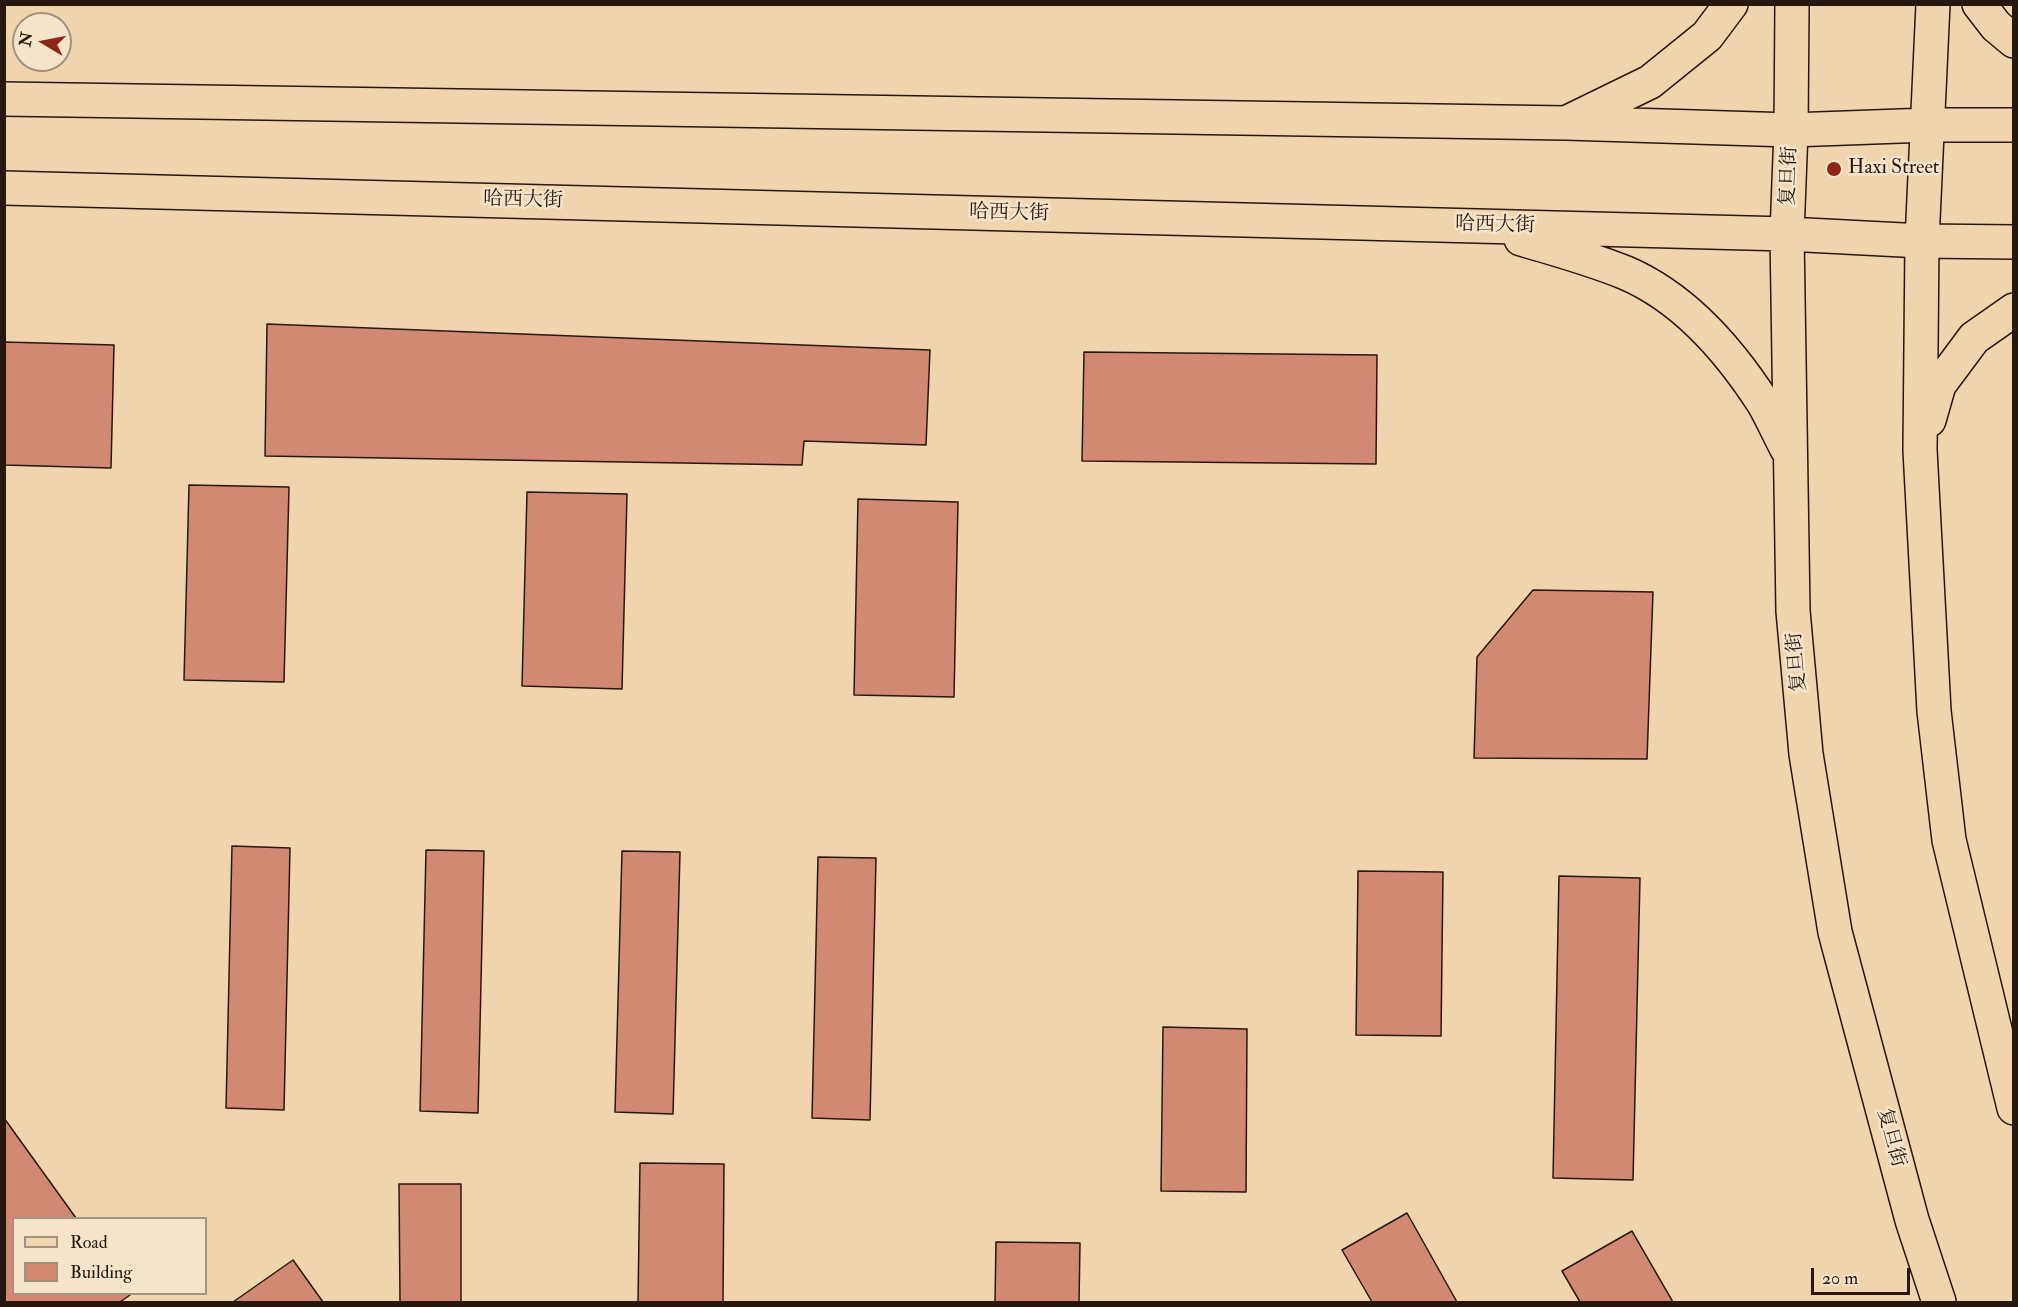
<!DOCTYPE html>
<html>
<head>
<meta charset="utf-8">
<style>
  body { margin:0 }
  #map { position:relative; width:2018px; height:1307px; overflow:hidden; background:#f0d4ae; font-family:"IM FELL Double Pica",serif }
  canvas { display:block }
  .frame { position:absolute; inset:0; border:6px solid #28170f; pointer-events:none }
  .legend { position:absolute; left:12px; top:1217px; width:195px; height:78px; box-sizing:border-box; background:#f5e3ca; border:2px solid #a3917f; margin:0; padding:8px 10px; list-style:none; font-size:18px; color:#28170f }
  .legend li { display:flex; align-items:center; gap:12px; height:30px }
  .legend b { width:30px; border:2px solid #a3917f }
  .north { position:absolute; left:12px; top:12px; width:60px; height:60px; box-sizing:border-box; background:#f5e3ca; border:2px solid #a3917f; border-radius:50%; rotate:280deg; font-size:16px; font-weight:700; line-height:24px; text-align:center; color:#28170f }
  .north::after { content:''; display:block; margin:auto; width:21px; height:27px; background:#8f2418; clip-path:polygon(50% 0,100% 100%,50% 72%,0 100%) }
  .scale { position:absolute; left:1811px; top:1268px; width:99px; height:27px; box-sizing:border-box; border:3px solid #28170f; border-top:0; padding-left:8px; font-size:18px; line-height:21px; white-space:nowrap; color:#28170f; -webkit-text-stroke:4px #f5e3ca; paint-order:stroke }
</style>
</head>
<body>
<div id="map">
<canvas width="2018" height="1307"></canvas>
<div class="frame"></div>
<ul class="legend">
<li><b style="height:8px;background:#f0d4ae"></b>Road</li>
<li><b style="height:16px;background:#d18974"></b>Building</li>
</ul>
<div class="north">N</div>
<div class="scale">20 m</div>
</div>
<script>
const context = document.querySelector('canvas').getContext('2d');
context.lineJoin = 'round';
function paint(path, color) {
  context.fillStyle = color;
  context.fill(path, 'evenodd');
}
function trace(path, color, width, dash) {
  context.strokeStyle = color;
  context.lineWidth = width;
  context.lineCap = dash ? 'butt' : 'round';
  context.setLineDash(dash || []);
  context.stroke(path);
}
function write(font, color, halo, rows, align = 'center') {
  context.font = font + ' "IM FELL Double Pica","Noto Serif SC",serif';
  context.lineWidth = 5;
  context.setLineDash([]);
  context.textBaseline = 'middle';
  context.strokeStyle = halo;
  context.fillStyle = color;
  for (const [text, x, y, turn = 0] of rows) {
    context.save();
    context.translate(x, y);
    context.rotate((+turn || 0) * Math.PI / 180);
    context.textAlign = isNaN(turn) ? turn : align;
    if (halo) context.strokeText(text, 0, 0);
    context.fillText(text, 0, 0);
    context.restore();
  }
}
const building = new Path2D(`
  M 267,324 L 930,350 L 926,445 L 804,441 L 802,465 L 265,456 Z
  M 4,342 L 114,345 L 111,468 L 4,465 Z
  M 1084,352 L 1377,355 L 1376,464 L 1082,461 Z
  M 189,485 L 289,487 L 284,682 L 184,680 Z
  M 527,492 L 627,494 L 622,689 L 522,686 Z
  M 858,499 L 958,502 L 954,697 L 854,695 Z
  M 1533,590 L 1653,592 L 1647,759 L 1474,758 L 1477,657 Z
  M 232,846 L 290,848 L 284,1110 L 226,1108 Z
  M 426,850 L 484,851 L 478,1113 L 420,1111 Z
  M 622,851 L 680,852 L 673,1114 L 615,1112 Z
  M 818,857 L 876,858 L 870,1120 L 812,1118 Z
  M 1358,871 L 1443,872 L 1441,1036 L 1356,1035 Z
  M 1559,876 L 1640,878 L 1633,1180 L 1553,1178 Z
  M 1163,1027 L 1247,1029 L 1246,1192 L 1161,1191 Z
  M 4,1118 L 76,1218 L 14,1218 L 14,1294 L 129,1294 L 130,1295 L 120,1302 L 4,1302 Z
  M 640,1163 L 724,1164 L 723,1302 L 638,1302 Z
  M 399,1184 L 461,1184 L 461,1302 L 400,1302 Z
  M 1407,1213 L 1457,1302 L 1372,1302 L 1342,1250 Z
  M 1632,1231 L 1673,1302 L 1580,1302 L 1562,1271 Z
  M 996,1242 L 1080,1243 L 1079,1302 L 995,1302 Z
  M 293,1260 L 323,1302 L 233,1302 Z`);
paint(building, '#d18974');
trace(building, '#28170f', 1.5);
const primary = new Path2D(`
  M 1792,4 L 1791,130 L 1787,234 L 1793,611 L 1806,754 L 1835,932 L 1912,1220 L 1939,1302
  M 1933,4 L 1922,241 L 1920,450 L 1934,711 L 1949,840 L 2014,1108
  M 1979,4 L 1996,26 L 2014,41
  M 4,99 L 1566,123 L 1791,130 L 1928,125 L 2014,125
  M 1570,121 L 1650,82 L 1707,36 L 1731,4
  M 4,188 L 1787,234 L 1922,241 L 2014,242
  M 1521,239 C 1556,249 1592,259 1626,273 C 1684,298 1730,351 1764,404 C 1772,418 1779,434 1787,449
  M 1929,420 L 1939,385 L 1974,338 L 2014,310`);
trace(primary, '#28170f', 36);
trace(primary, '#f0d4ae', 33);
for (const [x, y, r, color] of [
  [1834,169,8,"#8f2418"]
]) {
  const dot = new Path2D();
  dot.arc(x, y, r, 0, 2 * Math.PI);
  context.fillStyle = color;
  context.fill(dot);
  trace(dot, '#f5e3ca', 2);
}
write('20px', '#28170f', '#f5e3ca', [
  ["Haxi Street",1848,169]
], 'left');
write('20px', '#28170f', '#f5e3ca', [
  ["复旦街",1790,176,-88],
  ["哈西大街",523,201,1],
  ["哈西大街",1009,214,1],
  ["哈西大街",1495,226,1],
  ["复旦街",1798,662,-95],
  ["复旦街",1890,1138,75]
]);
</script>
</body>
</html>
